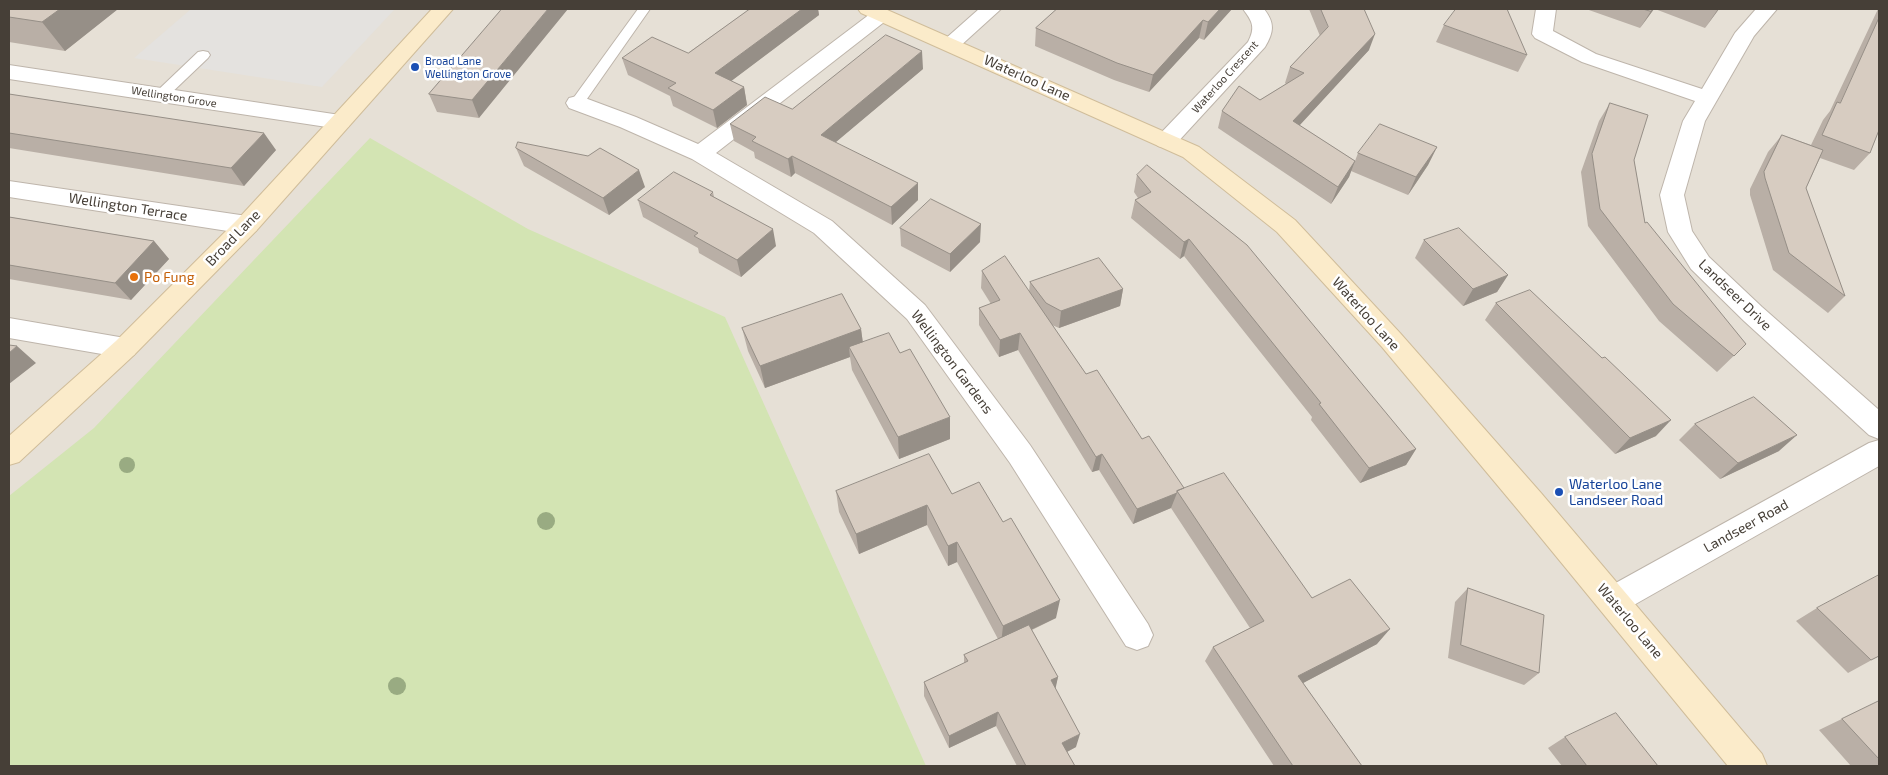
<!DOCTYPE html>
<html>
<head>
<meta charset="utf-8">
<style>
  body { margin:0 }
  #map { position:relative; width:1888px; height:775px; overflow:hidden; background:#f3efe8; font-family:"Exo 2",sans-serif }
  canvas { display:block }
  .frame { position:absolute; inset:0; border:10px solid #463f37; pointer-events:none }
</style>
</head>
<body>
<div id="map">
<canvas width="1888" height="775"></canvas>
<div class="frame"></div>
</div>
<script>
const context = document.querySelector('canvas').getContext('2d');
context.lineJoin = 'round';
function paint(path, color) {
  context.fillStyle = color;
  context.fill(path, 'evenodd');
}
function trace(path, color, width, dash) {
  context.strokeStyle = color;
  context.lineWidth = width;
  context.lineCap = dash ? 'butt' : 'round';
  context.setLineDash(dash || []);
  context.stroke(path);
}
function write(font, color, halo, rows, align = 'center') {
  context.font = font + ' "Exo 2",sans-serif';
  context.lineWidth = 5;
  context.setLineDash([]);
  context.textBaseline = 'middle';
  context.strokeStyle = halo;
  context.fillStyle = color;
  for (const [text, x, y, turn = 0] of rows) {
    context.save();
    context.translate(x, y);
    context.rotate((+turn || 0) * Math.PI / 180);
    context.textAlign = isNaN(turn) ? turn : align;
    if (halo) context.strokeText(text, 0, 0);
    context.fillText(text, 0, 0);
    context.restore();
  }
}
paint(new Path2D(`
  M 9,9 L 1879,9 L 1879,766 L 9,766 Z`), '#e6e0d6');
paint(new Path2D(`
  M 370,138 L 528,229 L 725,317 L 926,766 L 9,766 L 9,496 L 94,428 Z`), '#d3e4b3');
paint(new Path2D(`
  M 191,9 L 395,9 L 322,87 L 134,58 Z`), '#e4e2df');
const lane = new Path2D(`
  M 638,9 L 650,9 L 582,106 L 572,106 L 570,103 L 572,100 Z
  M 203,51 L 208,52 L 210,55 L 208,58 L 166,98 L 156,98 L 154,95 L 156,92 L 198,52 Z`);
const street = new Path2D(`
  M 881,9 L 888,11 L 891,15 L 888,19 L 716,153 L 832,221 L 925,305 L 1030,445 L 1148,624 L 1153,635 L 1148,646 L 1137,650 L 1126,646 L 1010,463 L 907,319 L 814,233 L 692,159 L 620,127 L 569,108 L 566,103 L 569,98 L 577,96 L 585,98 L 636,117 L 698,144 L 874,11 Z
  M 979,9 L 1001,9 L 958,48 L 951,50 L 944,48 L 941,44 L 944,40 Z
  M 1243,9 L 1264,9 C 1275,23 1274,32 1265,47 L 1174,146 L 1166,148 L 1158,146 L 1155,141 L 1158,136 L 1248,42 C 1256,27 1252,21 1243,9 Z
  M 1536,9 L 1556,9 L 1553,31 L 1596,54 L 1702,89 L 1735,33 L 1756,9 L 1777,9 L 1754,36 L 1705,121 L 1684,195 L 1692,231 L 1709,257 L 1762,307 L 1879,410 L 1879,439 L 1869,435 L 1744,321 L 1691,269 L 1668,232 L 1660,195 L 1683,121 L 1695,101 L 1582,62 L 1535,38 L 1532,34 Z
  M 9,65 L 340,115 L 348,117 L 351,122 L 348,127 L 340,129 L 9,79 Z
  M 9,181 L 247,216 L 256,219 L 259,225 L 256,231 L 247,234 L 9,197 Z
  M 9,318 L 125,338 L 134,341 L 138,348 L 134,355 L 125,358 L 9,338 Z
  M 1879,440 L 1879,466 L 1625,610 L 1614,615 L 1603,610 L 1598,600 L 1603,590 L 1869,443 Z`);
const secondary = new Path2D(`
  M 432,9 L 453,9 L 256,231 L 134,355 L 19,462 L 9,465 L 9,436 L 116,341 L 238,219 Z
  M 858,9 L 885,9 L 1199,147 L 1295,220 L 1400,333 L 1541,493 L 1762,754 L 1767,766 L 1728,766 L 1519,511 L 1382,347 L 1277,232 L 1183,157 L 861,13 Z`);
trace(lane, '#beb5ab', 2);
trace(street, '#beb5ab', 2);
trace(secondary, '#d0bd9a', 2);
paint(lane, '#fff');
paint(street, '#fff');
paint(secondary, '#fbebca');
context.fillStyle = '#99ab82';
for (const [x, y, r] of [
  [127,465,8],
  [546,521,9],
  [397,686,9]
]) {
  context.beginPath();
  context.arc(x, y, r, 0, 2 * Math.PI);
  context.fill();
}
paint(new Path2D(`
  M 9,9 L 118,9 L 65,51 L 9,42 Z
  M 502,9 L 479,118 L 437,112 L 429,94 Z
  M 750,9 L 818,9 L 819,15 L 731,81 L 744,87 L 747,105 L 717,128 L 673,106 L 670,96 L 628,75 L 622,58 L 688,53 Z
  M 1057,9 L 1232,9 L 1204,40 L 1199,38 L 1149,92 L 1114,80 L 1035,46 L 1036,28 Z
  M 1309,9 L 1364,9 L 1369,50 L 1299,125 L 1355,161 L 1358,153 L 1437,147 L 1428,165 L 1408,195 L 1351,171 L 1349,177 L 1331,204 L 1218,128 L 1222,111 L 1260,100 L 1286,84 L 1285,83 L 1290,67 L 1320,36 Z
  M 1586,9 L 1654,9 L 1640,28 Z
  M 1655,9 L 1719,9 L 1705,28 Z
  M 1878,9 L 1879,9 L 1879,130 L 1870,153 L 1854,170 L 1820,158 L 1806,188 L 1845,296 L 1828,313 L 1773,270 L 1750,195 L 1750,189 L 1768,152 L 1782,135 L 1811,145 L 1823,120 L 1830,111 Z
  M 1444,25 L 1527,55 L 1518,72 L 1436,42 Z
  M 923,69 L 835,142 L 918,200 L 892,225 L 795,173 L 791,177 L 755,158 L 754,152 L 734,141 L 730,124 L 792,109 Z
  M 9,94 L 276,150 L 244,186 L 9,148 Z
  M 1610,103 L 1634,160 L 1645,223 L 1746,344 L 1717,372 L 1659,321 L 1588,226 L 1581,172 L 1599,121 Z
  M 516,148 L 645,187 L 609,215 L 524,166 Z
  M 1137,175 L 1416,449 L 1406,465 L 1360,483 L 1311,420 L 1312,417 L 1184,256 L 1180,259 L 1131,218 L 1135,200 L 1138,198 L 1134,192 Z
  M 713,192 L 714,197 L 776,246 L 741,277 L 699,253 L 698,248 L 643,217 L 638,200 Z
  M 9,217 L 154,241 L 169,259 L 131,300 L 9,279 Z
  M 900,228 L 980,242 L 950,272 L 901,246 Z
  M 1424,240 L 1508,275 L 1497,292 L 1463,306 L 1415,258 Z
  M 982,271 L 1029,292 L 1030,282 L 1123,289 L 1120,306 L 1059,328 L 1052,325 L 1086,374 L 1184,488 L 1312,598 L 1377,644 L 1303,683 L 1362,766 L 1274,766 L 1205,661 L 1213,647 L 1250,628 L 1171,508 L 1133,524 L 1099,470 L 1092,472 L 1018,350 L 999,357 L 979,325 L 979,308 L 991,304 L 981,288 Z
  M 1496,303 L 1656,436 L 1615,454 L 1485,320 Z
  M 742,328 L 861,329 L 863,343 L 950,439 L 899,459 L 852,370 L 850,357 L 765,388 L 748,351 Z
  M 1695,424 L 1779,451 L 1720,479 L 1679,440 Z
  M 836,491 L 952,494 L 1056,618 L 1032,630 L 1058,677 L 1055,688 L 1076,747 L 1067,752 L 1075,766 L 1017,766 L 996,726 L 949,748 L 924,696 L 924,682 L 964,663 L 964,655 L 998,639 L 957,562 L 948,566 L 927,525 L 859,554 L 839,512 Z
  M 1468,588 L 1539,673 L 1524,685 L 1448,658 L 1455,602 Z
  M 1817,608 L 1879,656 L 1848,673 L 1796,621 Z
  M 1879,701 L 1879,766 L 1851,766 L 1819,730 Z
  M 1565,737 L 1658,766 L 1562,766 L 1548,748 Z`), '#b9afa6');
paint(new Path2D(`
  M 60,9 L 118,9 L 65,51 L 42,22 Z
  M 548,9 L 568,9 L 479,118 L 472,100 Z
  M 802,9 L 818,9 L 819,15 L 718,91 L 715,73 Z
  M 1220,9 L 1232,9 L 1204,40 L 1208,22 Z
  M 1652,9 L 1654,9 L 1640,28 L 1651,11 Z
  M 1718,9 L 1719,9 L 1705,28 Z
  M 1203,20 L 1199,38 L 1149,92 L 1153,75 Z
  M 1375,34 L 1369,50 L 1288,138 L 1293,121 Z
  M 922,51 L 923,69 L 823,153 L 821,135 Z
  M 744,87 L 747,105 L 717,128 L 713,110 Z
  M 264,133 L 276,150 L 244,186 L 231,168 Z
  M 1437,147 L 1428,165 L 1408,195 L 1416,177 Z
  M 792,156 L 795,173 L 791,177 L 788,159 Z
  M 1355,161 L 1349,177 L 1331,204 L 1338,187 Z
  M 639,170 L 645,187 L 609,215 L 603,198 Z
  M 918,183 L 918,200 L 892,225 L 891,207 Z
  M 981,224 L 980,242 L 950,272 L 950,254 Z
  M 773,229 L 776,246 L 741,277 L 737,260 Z
  M 1189,239 L 1184,256 L 1180,259 L 1184,242 Z
  M 154,241 L 169,259 L 131,300 L 115,283 Z
  M 1508,275 L 1497,292 L 1463,306 L 1473,289 Z
  M 1123,289 L 1120,306 L 1059,328 L 1061,311 Z
  M 861,329 L 864,352 L 849,347 L 850,357 L 765,388 L 760,366 Z
  M 1020,333 L 1018,350 L 999,357 L 1000,340 Z
  M 17,346 L 36,363 L 9,384 L 9,353 Z
  M 950,417 L 950,439 L 899,459 L 898,437 Z
  M 1671,420 L 1656,436 L 1615,454 L 1630,438 Z
  M 1797,435 L 1779,451 L 1720,479 L 1738,463 Z
  M 1416,449 L 1406,465 L 1360,483 L 1369,468 Z
  M 1102,454 L 1099,470 L 1092,472 L 1096,457 Z
  M 1177,493 L 1171,508 L 1133,524 L 1137,509 Z
  M 927,505 L 927,525 L 859,554 L 856,534 Z
  M 957,542 L 957,562 L 948,566 L 948,546 Z
  M 1060,600 L 1056,618 L 1001,644 L 1003,626 Z
  M 1390,629 L 1377,644 L 1288,691 L 1298,676 Z
  M 1058,677 L 1055,691 L 1051,680 Z
  M 998,712 L 996,726 L 949,748 L 949,736 Z
  M 1080,734 L 1076,747 L 1059,756 L 1062,743 Z`), '#968f87');
const building = new Path2D(`
  M 9,9 L 60,9 L 42,22 L 9,17 Z
  M 502,9 L 548,9 L 472,100 L 429,94 Z
  M 750,9 L 802,9 L 715,73 L 744,87 L 713,110 L 668,88 L 676,83 L 622,58 L 652,37 L 688,53 Z
  M 1057,9 L 1220,9 L 1208,22 L 1203,20 L 1153,75 L 1117,63 L 1036,28 Z
  M 1321,9 L 1364,9 L 1375,34 L 1293,121 L 1355,161 L 1338,187 L 1222,111 L 1239,86 L 1260,100 L 1304,73 L 1290,67 L 1328,27 Z
  M 1456,9 L 1507,9 L 1527,55 L 1444,25 Z
  M 1643,9 L 1652,9 L 1651,11 Z
  M 1879,18 L 1879,130 L 1870,153 L 1822,135 L 1837,102 L 1840,103 Z
  M 886,35 L 922,51 L 821,135 L 918,183 L 891,207 L 792,156 L 788,159 L 752,141 L 756,137 L 730,124 L 765,97 L 792,109 Z
  M 9,94 L 264,133 L 231,168 L 9,133 Z
  M 1610,103 L 1648,115 L 1634,160 L 1645,223 L 1647,222 L 1746,344 L 1734,356 L 1673,304 L 1600,209 L 1592,154 Z
  M 1380,124 L 1437,147 L 1416,177 L 1358,153 Z
  M 1782,135 L 1823,150 L 1806,188 L 1845,296 L 1789,253 L 1765,178 L 1764,172 Z
  M 518,142 L 588,156 L 600,148 L 639,170 L 603,198 L 516,148 Z
  M 1147,165 L 1247,245 L 1416,449 L 1369,468 L 1319,404 L 1321,403 L 1189,239 L 1184,242 L 1135,200 L 1151,192 L 1137,175 Z
  M 674,172 L 713,192 L 710,195 L 773,229 L 737,260 L 694,236 L 698,233 L 638,200 Z
  M 931,199 L 981,224 L 950,254 L 900,228 Z
  M 9,217 L 154,241 L 115,283 L 9,265 Z
  M 1459,228 L 1508,275 L 1473,289 L 1424,240 Z
  M 1005,256 L 1086,374 L 1097,370 L 1142,439 L 1149,436 L 1184,488 L 1177,491 L 1177,493 L 1137,509 L 1102,454 L 1096,457 L 1020,333 L 1000,340 L 979,308 L 1000,300 L 982,271 Z
  M 1099,258 L 1123,289 L 1061,311 L 1046,303 L 1030,282 Z
  M 1530,290 L 1602,358 L 1605,357 L 1671,420 L 1630,438 L 1496,303 Z
  M 842,294 L 861,329 L 760,366 L 742,328 Z
  M 889,333 L 900,353 L 910,349 L 950,417 L 898,437 L 849,347 Z
  M 9,345 L 17,346 L 9,353 Z
  M 1754,397 L 1797,435 L 1738,463 L 1695,424 Z
  M 929,454 L 952,494 L 979,482 L 1003,522 L 1011,518 L 1060,600 L 1003,626 L 957,542 L 948,546 L 927,505 L 856,534 L 836,491 Z
  M 1224,473 L 1312,598 L 1350,579 L 1390,629 L 1298,676 L 1362,766 L 1293,766 L 1213,647 L 1264,621 L 1177,491 Z
  M 1879,575 L 1879,656 L 1871,660 L 1817,608 Z
  M 1468,588 L 1544,615 L 1539,673 L 1461,645 Z
  M 1029,625 L 1058,677 L 1051,680 L 1080,734 L 1062,743 L 1075,766 L 1026,766 L 998,712 L 949,736 L 924,682 L 968,661 L 964,655 Z
  M 1879,701 L 1879,759 L 1842,719 Z
  M 1616,713 L 1658,766 L 1587,766 L 1565,737 Z`);
paint(building, '#d7ccc1');
trace(building, '#968f87', 1);
for (const [x, y, r, color] of [
  [415,67,5,"#1a4fb4"],
  [134,277,5,"#e8710a"],
  [1559,492,5,"#1a4fb4"]
]) {
  const dot = new Path2D();
  dot.arc(x, y, r, 0, 2 * Math.PI);
  context.fillStyle = color;
  context.fill(dot);
  trace(dot, '#fff', 2);
}
write('11px', '#164399', '#fff', [
  ["Broad Lane",425,61],
  ["Wellington Grove",425,74]
], 'left');
write('11px', '#463f37', '#fff', [
  ["Waterloo Crescent",1225,77,-48],
  ["Wellington Grove",174,97,9]
]);
write('14px', '#463f37', '#fff', [
  ["Waterloo Lane",1027,78,24],
  ["Wellington Terrace",128,207,9],
  ["Broad Lane",233,238,-46],
  ["Landseer Drive",1735,295,44],
  ["Waterloo Lane",1366,314,48],
  ["Wellington Gardens",952,362,53],
  ["Landseer Road",1746,526,-29],
  ["Waterloo Lane",1630,621,50]
]);
write('14px', '#c56008', '#fff', [
  ["Po Fung",144,277]
], 'left');
write('14px', '#164399', '#fff', [
  ["Waterloo Lane",1569,484],
  ["Landseer Road",1569,500]
], 'left');
</script>
</body>
</html>
